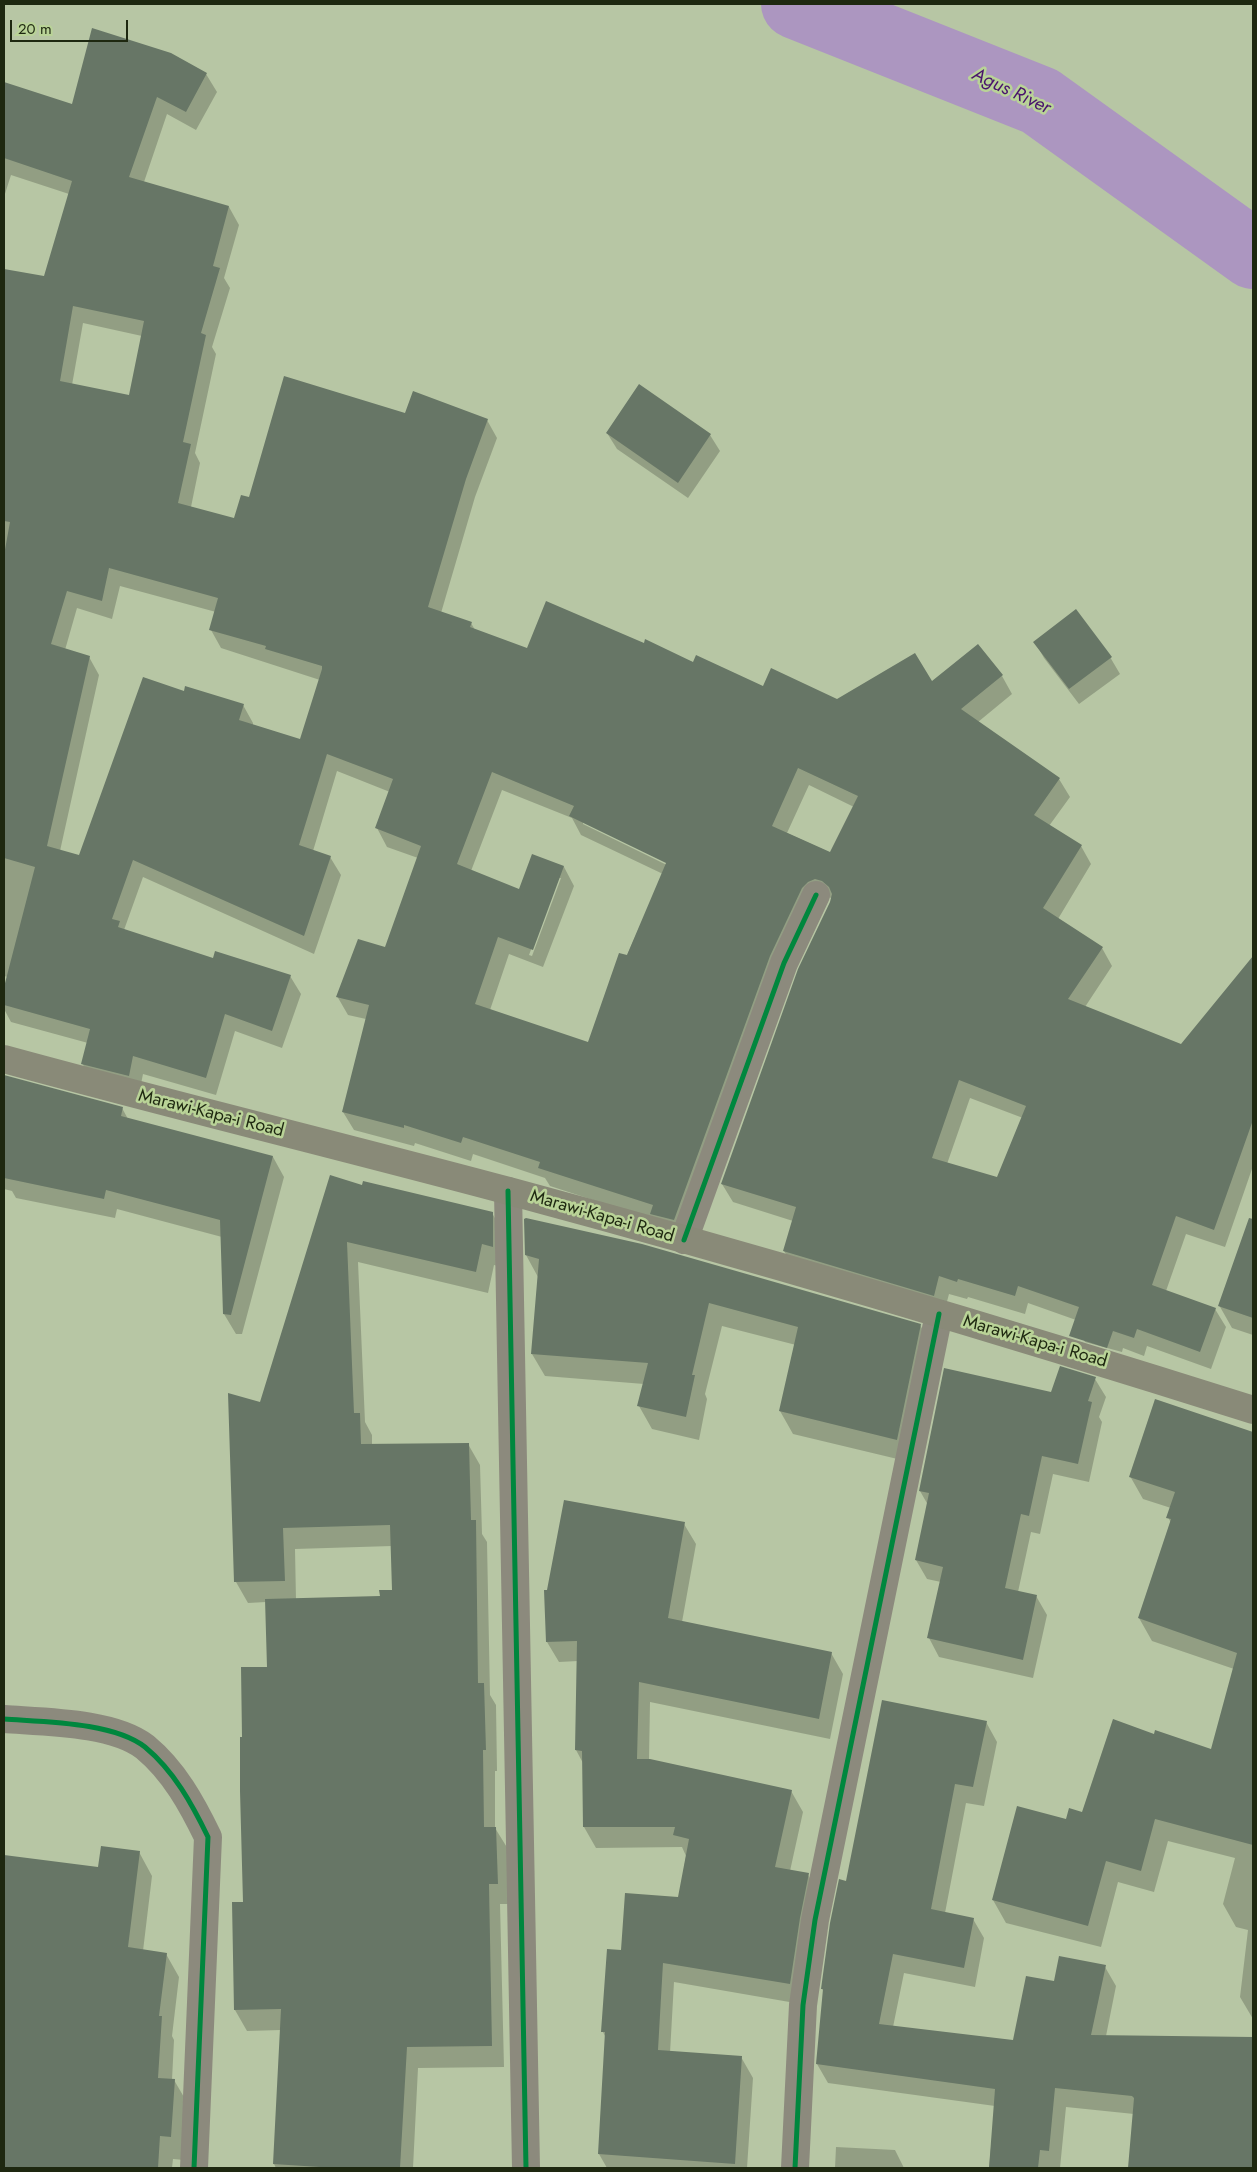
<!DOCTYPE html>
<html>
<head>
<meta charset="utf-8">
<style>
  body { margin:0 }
  #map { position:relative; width:1257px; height:2172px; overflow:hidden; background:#b7c6a4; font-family:Jost,sans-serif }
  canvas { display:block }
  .frame { position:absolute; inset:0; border:5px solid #1e2810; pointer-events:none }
  .scale { position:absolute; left:10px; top:20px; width:118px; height:22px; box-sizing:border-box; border:2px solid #1e2810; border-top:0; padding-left:6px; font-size:15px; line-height:18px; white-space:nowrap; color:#1e2810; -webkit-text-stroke:4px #b9d397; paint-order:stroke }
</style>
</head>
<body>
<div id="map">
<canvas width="1257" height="2172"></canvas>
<div class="frame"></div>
<div class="scale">20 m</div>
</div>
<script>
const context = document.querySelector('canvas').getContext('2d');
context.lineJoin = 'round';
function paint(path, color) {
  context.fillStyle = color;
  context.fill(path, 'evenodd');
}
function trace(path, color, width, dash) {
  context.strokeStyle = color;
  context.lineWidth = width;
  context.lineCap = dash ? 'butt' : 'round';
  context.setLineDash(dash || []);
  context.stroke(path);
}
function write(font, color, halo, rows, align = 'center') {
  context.font = font + ' Jost,sans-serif';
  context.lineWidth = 5;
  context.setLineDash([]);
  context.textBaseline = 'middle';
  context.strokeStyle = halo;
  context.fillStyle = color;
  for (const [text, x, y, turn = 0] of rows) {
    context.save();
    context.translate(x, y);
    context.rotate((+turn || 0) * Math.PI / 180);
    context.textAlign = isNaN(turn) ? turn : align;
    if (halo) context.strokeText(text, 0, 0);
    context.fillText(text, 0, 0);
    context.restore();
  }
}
paint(new Path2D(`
  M 206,74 L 217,92 L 196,130 L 167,114 L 144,182 L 229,207 L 239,225 L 224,278 L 230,288 L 212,347 L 216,354 L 195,453 L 200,463 L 191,507 L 235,520 L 250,499 L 406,415 L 487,420 L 497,438 L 475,497 L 441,613 L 471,623 L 475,630 L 527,650 L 644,644 L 763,688 L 837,701 L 932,683 L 1002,676 L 1012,694 L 978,722 L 1059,779 L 1070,797 L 1049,826 L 1081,846 L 1091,864 L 1058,919 L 1102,948 L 1112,966 L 1085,1007 L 1181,1046 L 1246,967 L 1253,973 L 1253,1166 L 1225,1247 L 1186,1234 L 1166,1291 L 1215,1309 L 1226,1327 L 1211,1369 L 1147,1346 L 1144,1356 L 1123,1348 L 1122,1352 L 1085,1342 L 1075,1324 L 1076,1320 L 1028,1303 L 1025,1314 L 968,1297 L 967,1299 L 949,1294 L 944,1313 L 795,1269 L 784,1251 L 793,1221 L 733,1202 L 722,1184 L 832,898 L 826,897 L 685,1238 L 655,1220 L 550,1186 L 545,1178 L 473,1154 L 471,1161 L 415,1143 L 414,1146 L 354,1130 L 343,1112 L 366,1019 L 348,1015 L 337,996 L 386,948 L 418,858 L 387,847 L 377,828 L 390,792 L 337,771 L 313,851 L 330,857 L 341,875 L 314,954 L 143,877 L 124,930 L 213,960 L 290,976 L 301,994 L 282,1048 L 235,1031 L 216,1095 L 143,1074 L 139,1094 L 93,1082 L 82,1063 L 88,1043 L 11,1022 L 4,1009 L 4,992 L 8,977 L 4,976 L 4,271 L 45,278 L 69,194 L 11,175 L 4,197 L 4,83 L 73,106 ZM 83,323 L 142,336 L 130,396 L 72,385 ZM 120,586 L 216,612 L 211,630 L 221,648 L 320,680 L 301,740 L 253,725 L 253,723 L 243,705 L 185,693 L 80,857 L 60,851 L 99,675 L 89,657 L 65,650 L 77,608 L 112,619 ZM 809,785 L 854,807 L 831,853 L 787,833 ZM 502,790 L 572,818 L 581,835 L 663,874 L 588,1043 L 490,1010 L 509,954 L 543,967 L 574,886 L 564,867 L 533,856 L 520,890 L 471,871 ZM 583,822 L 672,864 L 671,867 L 583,824 ZM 558,878 L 561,878 L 532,956 L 529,955 ZM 970,1098 L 1023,1118 L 997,1179 L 947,1164 Z
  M 607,433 L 710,435 L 720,451 L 688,498 L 617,449 Z
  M 1035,642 L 1110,657 L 1120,674 L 1079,704 L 1044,658 Z
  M 4,1076 L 122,1108 L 128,1119 L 273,1157 L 284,1177 L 242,1334 L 236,1334 L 224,1314 L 222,1237 L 117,1209 L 115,1218 L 16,1198 L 12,1191 L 4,1189 Z
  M 363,1187 L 492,1213 L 504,1234 L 505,1268 L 494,1265 L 488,1293 L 358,1262 L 365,1422 L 372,1435 L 372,1445 L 468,1444 L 480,1465 L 482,1534 L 487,1542 L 490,1695 L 496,1705 L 497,1771 L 495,1771 L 495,1828 L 508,1849 L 509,1904 L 500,1904 L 504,2067 L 418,2068 L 413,2168 L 276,2168 L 274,2164 L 281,2030 L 247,2031 L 235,2010 L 244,1904 L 243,1739 L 268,1668 L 266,1602 L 248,1603 L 236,1582 L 261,1404 ZM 392,1546 L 393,1592 L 381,1598 L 296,1600 L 295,1549 Z
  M 1241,1243 L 1253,1247 L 1253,1335 L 1232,1328 L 1219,1305 Z
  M 526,1255 L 920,1325 L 933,1348 L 910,1462 L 793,1434 L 780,1411 L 796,1345 L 722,1326 L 705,1394 L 707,1399 L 699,1440 L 652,1429 L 639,1406 L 644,1384 L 545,1376 L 532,1354 L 538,1277 Z
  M 1095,1379 L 1106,1397 L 1099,1417 L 1102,1422 L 1089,1482 L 1053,1474 L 1040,1534 L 1031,1532 L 1018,1592 L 1036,1596 L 1047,1615 L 1033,1678 L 939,1657 L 929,1638 L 941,1582 L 927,1579 L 916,1560 L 928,1505 L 920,1491 L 1052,1394 Z
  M 1156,1400 L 1253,1434 L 1253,2019 L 1240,1997 L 1248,1930 L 1236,1927 L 1223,1904 L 1235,1858 L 1168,1841 L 1154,1892 L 1118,1882 L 1101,1947 L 1006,1923 L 993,1900 L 1067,1821 L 1083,1813 L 1155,1736 L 1212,1751 L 1234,1669 L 1152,1641 L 1139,1618 L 1171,1523 L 1168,1517 L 1171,1508 L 1143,1499 L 1130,1476 Z
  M 684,1524 L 696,1544 L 682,1622 L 831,1653 L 843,1674 L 830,1739 L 650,1702 L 649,1760 L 791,1791 L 803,1812 L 790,1871 L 808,1875 L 820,1895 L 801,2004 L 674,1982 L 670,2053 L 741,2057 L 753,2078 L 747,2168 L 607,2168 L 599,2154 L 606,2038 L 603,2032 L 622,1951 L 679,1898 L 686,1856 L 682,1847 L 596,1848 L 584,1827 L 583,1763 L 576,1750 L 578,1661 L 559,1662 L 547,1642 Z
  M 986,1722 L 997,1742 L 984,1806 L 966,1803 L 945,1913 L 973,1919 L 984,1938 L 975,1987 L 904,1973 L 893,2027 L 1014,2041 L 1054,1983 L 1105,1967 L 1116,1986 L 1106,2036 L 1234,2064 L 1253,2065 L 1253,2168 L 1130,2168 L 1134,2114 L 1066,2107 L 1060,2168 L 989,2168 L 995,2106 L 828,2083 L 817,2064 L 824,1992 L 822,1989 L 847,1882 Z
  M 139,1852 L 152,1876 L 143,1951 L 166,1954 L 179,1977 L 172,2036 L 174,2040 L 172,2080 L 174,2080 L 188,2104 L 184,2160 L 173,2159 L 172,2168 L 4,2168 L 4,1856 L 99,1868 Z
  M 836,2147 L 895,2150 L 904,2168 L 835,2168 Z`), '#0003');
trace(new Path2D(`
  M 796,4 L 1040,101 L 1253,254`), '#ac96c0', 70);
paint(new Path2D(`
  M 92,28 L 171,53 L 207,73 L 186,112 L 157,97 L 129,177 L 229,206 L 213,266 L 220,268 L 201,333 L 206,335 L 183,442 L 191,444 L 178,503 L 234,518 L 241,495 L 249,497 L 284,376 L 405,413 L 413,391 L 488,419 L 466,479 L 428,607 L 472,622 L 470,627 L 527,648 L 546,601 L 644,643 L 645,639 L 693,662 L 696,655 L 763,686 L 771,668 L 837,699 L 915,653 L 932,681 L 978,644 L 1003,675 L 961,709 L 1060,778 L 1034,815 L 1082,845 L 1043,908 L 1103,947 L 1068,999 L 1181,1044 L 1253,956 L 1253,1120 L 1214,1230 L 1176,1216 L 1152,1285 L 1216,1308 L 1200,1352 L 1137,1329 L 1134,1338 L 1113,1331 L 1107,1348 L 1069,1336 L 1079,1307 L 1018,1286 L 1015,1296 L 958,1279 L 957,1282 L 939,1276 L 934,1296 L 783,1251 L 796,1207 L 721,1184 L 798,969 L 830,902 L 832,894 L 829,887 L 822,881 L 815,879 L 808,882 L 802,888 L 770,956 L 674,1220 L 650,1214 L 653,1205 L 538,1168 L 540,1162 L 463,1137 L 461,1143 L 404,1125 L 404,1128 L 342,1112 L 369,1005 L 336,997 L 358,939 L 385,947 L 421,846 L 375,828 L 393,779 L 327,754 L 299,845 L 331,856 L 304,936 L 133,860 L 112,919 L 120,921 L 118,927 L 213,958 L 215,951 L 291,975 L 272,1031 L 225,1014 L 206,1078 L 133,1056 L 129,1076 L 81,1064 L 90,1029 L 4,1005 L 4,987 L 35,867 L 4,858 L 4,555 L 10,522 L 4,521 L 4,269 L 44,276 L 72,181 L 4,158 L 4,82 L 72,104 ZM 73,306 L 144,321 L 129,395 L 60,381 ZM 109,568 L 218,598 L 209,630 L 266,646 L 265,649 L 322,666 L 322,669 L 300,739 L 239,720 L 244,704 L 185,686 L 184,691 L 143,677 L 79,855 L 47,846 L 90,656 L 51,644 L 67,591 L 102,601 ZM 798,768 L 858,796 L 830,852 L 772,826 ZM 492,772 L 574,806 L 569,816 L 666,863 L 627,955 L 619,953 L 588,1042 L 475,1004 L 498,937 L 533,950 L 564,866 L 532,854 L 519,889 L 457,864 ZM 959,1080 L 1026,1106 L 997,1177 L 932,1158 Z
  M 639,384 L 711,434 L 678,483 L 606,433 Z
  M 1076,609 L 1112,657 L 1069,689 L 1033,642 Z
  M 4,1075 L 123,1107 L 121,1116 L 273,1156 L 231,1315 L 223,1314 L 220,1220 L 106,1190 L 104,1199 L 4,1178 Z
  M 330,1175 L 362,1185 L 363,1181 L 493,1212 L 493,1247 L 482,1244 L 476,1272 L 347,1242 L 354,1413 L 360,1413 L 361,1444 L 469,1443 L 471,1520 L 476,1520 L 478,1683 L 484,1683 L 486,1750 L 483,1750 L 484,1827 L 496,1827 L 498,1884 L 489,1884 L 492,2046 L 407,2047 L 400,2168 L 335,2168 L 273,2164 L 281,2009 L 234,2010 L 232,1902 L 243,1902 L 240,1791 L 240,1737 L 242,1737 L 241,1667 L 267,1667 L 265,1599 L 380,1596 L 379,1590 L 392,1590 L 390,1525 L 283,1528 L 285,1581 L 234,1582 L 228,1393 L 260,1402 Z
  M 526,1218 L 642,1244 L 921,1324 L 897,1440 L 779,1411 L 798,1327 L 709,1303 L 692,1375 L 695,1375 L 686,1417 L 637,1406 L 648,1363 L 531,1354 L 539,1259 L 525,1255 L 524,1219 Z
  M 1249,1218 L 1253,1219 L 1253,1318 L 1218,1306 Z
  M 1060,1366 L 1096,1377 L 1088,1401 L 1092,1402 L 1078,1464 L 1042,1456 L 1029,1516 L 1021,1514 L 1005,1588 L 1037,1595 L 1023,1660 L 927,1638 L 943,1567 L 915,1560 L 929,1493 L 919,1491 L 944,1368 L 1051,1392 Z
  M 1155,1399 L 1253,1432 L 1253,1845 L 1155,1819 L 1141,1871 L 1106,1861 L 1088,1926 L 992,1900 L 1017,1806 L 1066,1819 L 1069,1808 L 1082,1812 L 1113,1719 L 1154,1734 L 1155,1730 L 1211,1749 L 1237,1653 L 1138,1618 L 1171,1519 L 1166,1518 L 1175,1492 L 1129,1477 Z
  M 564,1500 L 685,1522 L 668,1618 L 832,1652 L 819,1719 L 639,1682 L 637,1759 L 650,1759 L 792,1790 L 775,1867 L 809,1873 L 800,1918 L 790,1984 L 663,1963 L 658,2050 L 742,2056 L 735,2164 L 598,2154 L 605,2032 L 601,2032 L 607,1949 L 621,1950 L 625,1893 L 678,1897 L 689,1839 L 673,1835 L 675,1827 L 583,1827 L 582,1751 L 575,1750 L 577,1641 L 546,1642 L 544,1590 L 547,1590 Z
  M 882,1700 L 987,1721 L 973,1787 L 955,1784 L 931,1909 L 974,1918 L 964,1968 L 893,1954 L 879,2024 L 1013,2040 L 1026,1976 L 1054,1981 L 1059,1956 L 1106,1965 L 1091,2035 L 1253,2037 L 1253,2168 L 1128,2168 L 1134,2098 L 1132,2096 L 1055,2088 L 1049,2151 L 1040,2150 L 1038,2168 L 989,2168 L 995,2089 L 816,2064 L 823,1989 L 821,1989 L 830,1923 L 839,1879 L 846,1881 Z
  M 101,1846 L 140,1851 L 128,1947 L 167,1953 L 159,2016 L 162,2016 L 158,2078 L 175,2079 L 171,2137 L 160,2136 L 158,2168 L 4,2168 L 4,1855 L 98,1867 Z`), '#677666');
trace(new Path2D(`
  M 508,1191 L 526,2168
  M 684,1240 L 784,963 L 816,895
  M 4,1719 C 44,1722 113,1722 145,1747 C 174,1771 192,1804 208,1837 L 194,2168
  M 795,2168 L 803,2005 L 815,1920 L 939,1314`), '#8c8a7d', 28);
trace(new Path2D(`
  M 4,1059 C 172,1105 341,1146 509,1191 C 758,1258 1007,1332 1253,1410`), '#898a78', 28);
trace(new Path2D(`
  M 508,1191 L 526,2168
  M 684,1240 L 784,963 L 816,895
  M 4,1719 C 44,1722 113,1722 145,1747 C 174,1771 192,1804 208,1837 L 194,2168
  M 795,2168 L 803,2005 L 815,1920 L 939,1314`), '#00873e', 5);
write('18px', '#1e2810', '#b9d397', [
  ["Marawi-Kapa-i Road",211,1114,14],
  ["Marawi-Kapa-i Road",602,1217,16],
  ["Marawi-Kapa-i Road",1035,1342,16]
]);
write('italic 19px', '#49136d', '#b9d397', [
  ["Agus River",1011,92,25]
]);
</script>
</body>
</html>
